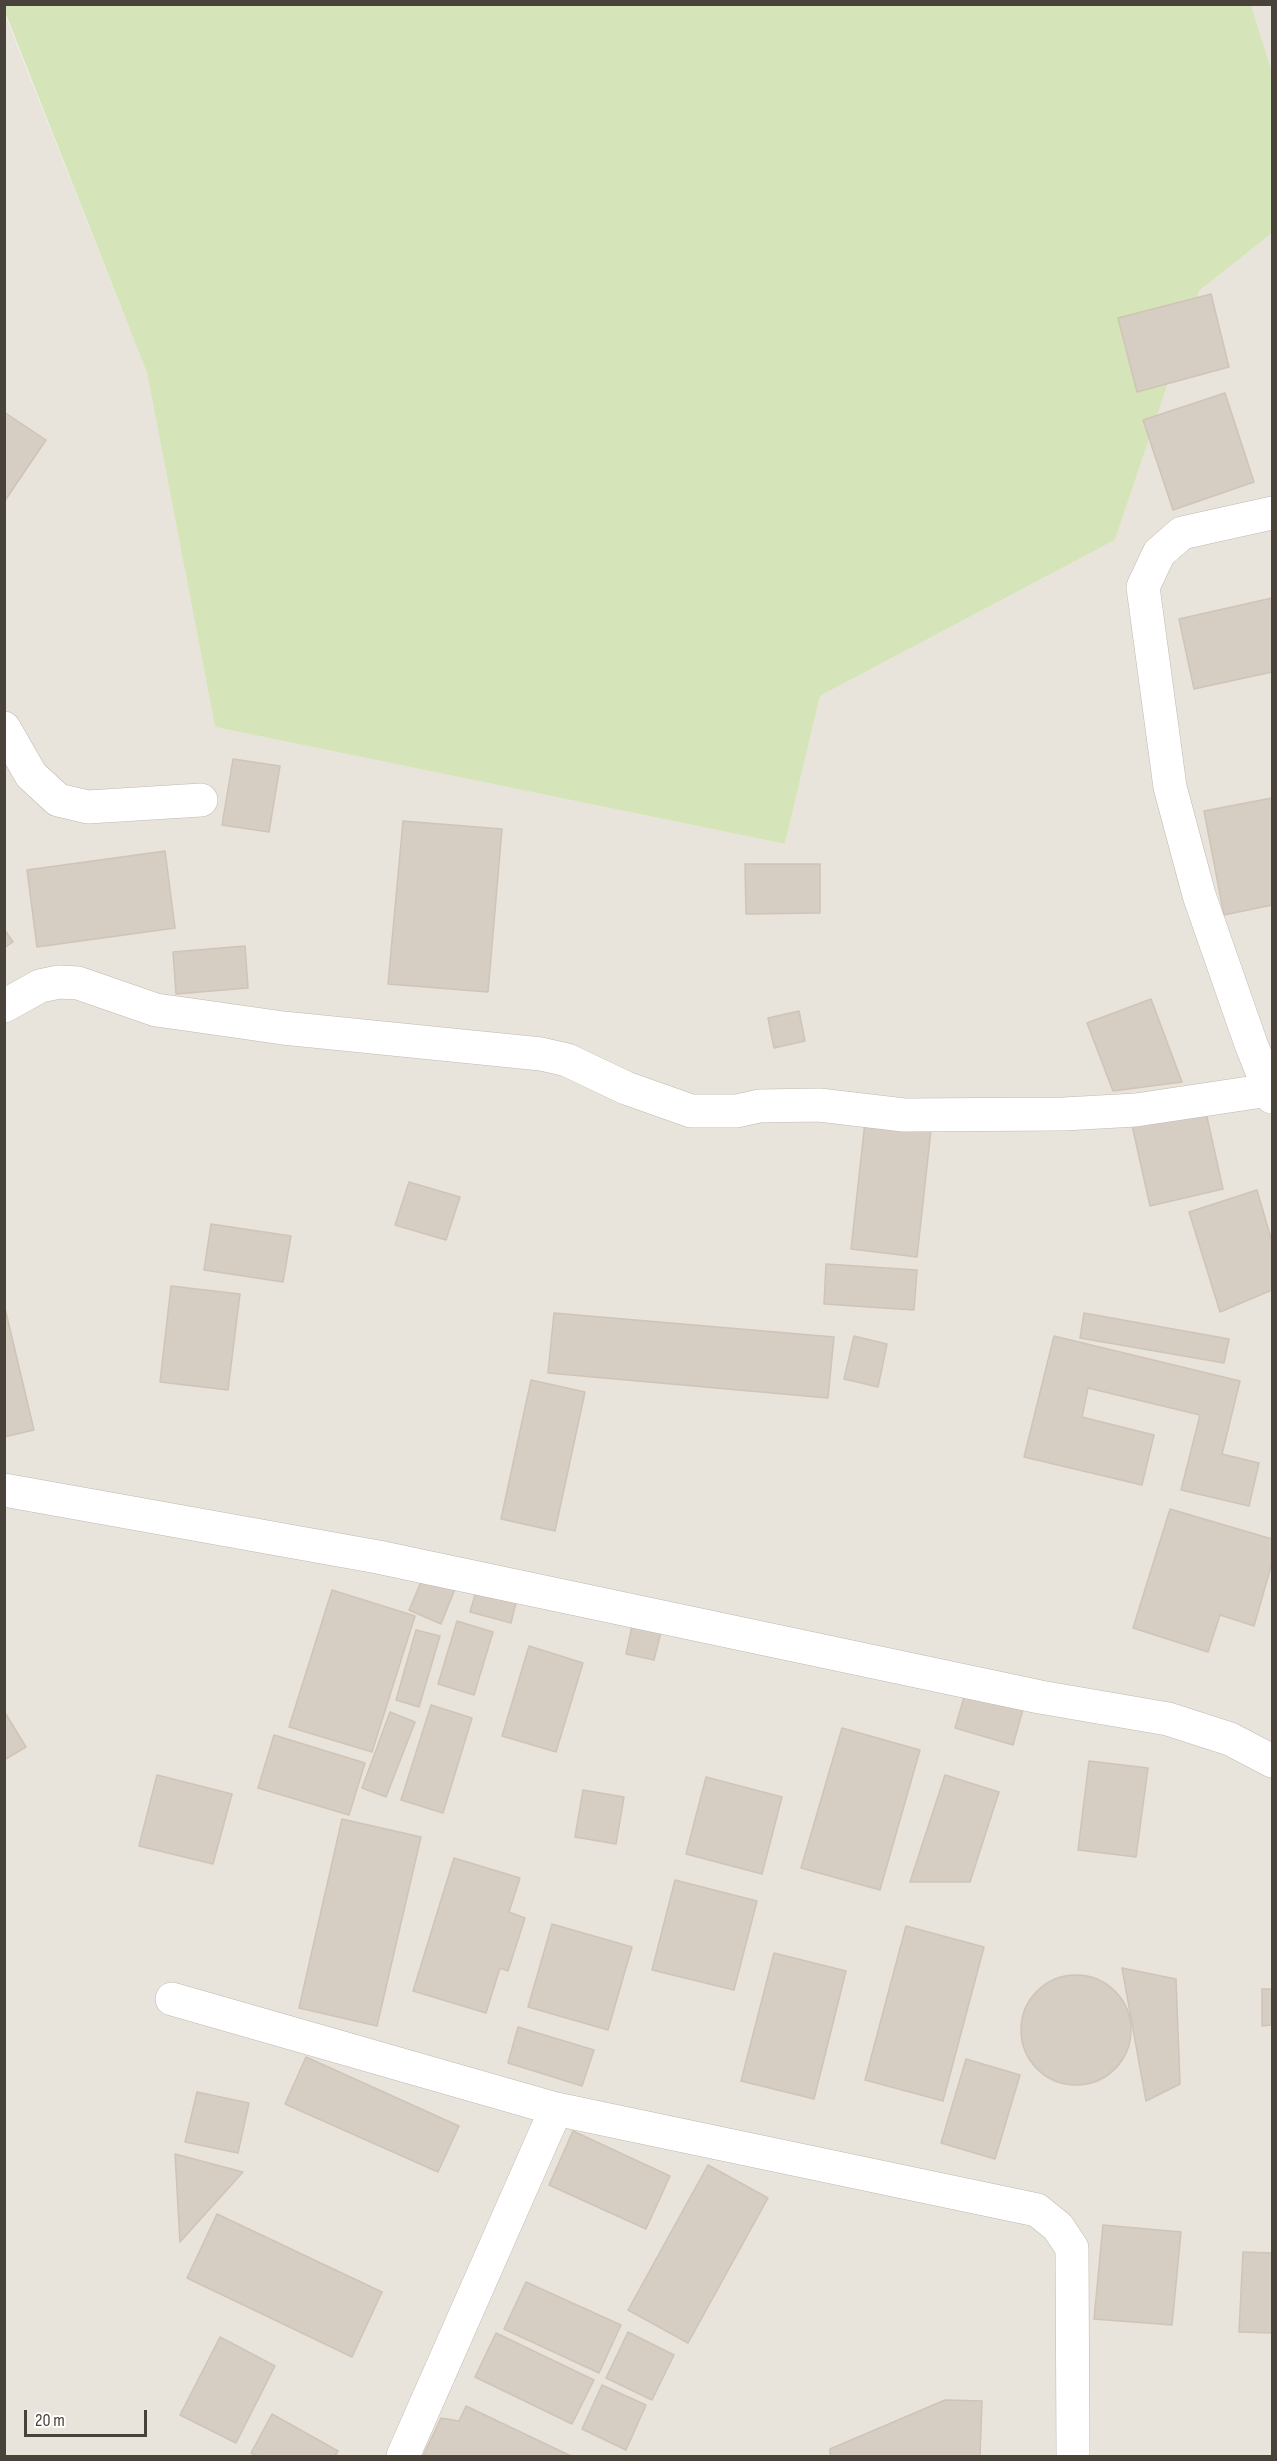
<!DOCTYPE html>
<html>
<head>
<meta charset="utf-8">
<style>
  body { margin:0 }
  #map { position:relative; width:1277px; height:2461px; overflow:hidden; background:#f5f2ed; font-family:"Sofia Sans Condensed",sans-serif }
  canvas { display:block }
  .frame { position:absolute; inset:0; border:6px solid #49423a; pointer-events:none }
  .scale { position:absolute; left:24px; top:2410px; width:123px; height:27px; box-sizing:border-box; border:3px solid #49423a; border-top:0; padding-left:8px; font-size:18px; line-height:21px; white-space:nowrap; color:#49423a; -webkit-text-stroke:4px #fff; paint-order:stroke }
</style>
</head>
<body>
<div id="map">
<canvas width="1277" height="2461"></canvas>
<div class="frame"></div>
<div class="scale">20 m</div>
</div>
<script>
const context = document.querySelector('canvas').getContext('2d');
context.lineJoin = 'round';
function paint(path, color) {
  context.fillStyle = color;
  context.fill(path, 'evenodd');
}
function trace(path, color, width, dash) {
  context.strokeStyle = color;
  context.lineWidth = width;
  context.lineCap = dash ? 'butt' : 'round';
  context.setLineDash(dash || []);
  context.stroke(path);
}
paint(new Path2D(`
  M 1251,5 L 1272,5 L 1272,72 Z
  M 4,12 L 147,373 L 215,727 L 785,844 L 820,696 L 1115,540 L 1199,291 L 1272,233 L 1272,2456 L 5,2456 Z`), '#e8e3db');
paint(new Path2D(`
  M 5,4 L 1251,5 L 1272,72 L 1272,233 L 1199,291 L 1115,540 L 820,696 L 785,844 L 215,727 L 147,373 L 5,12 Z`), '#d5e5b9');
const building = new Path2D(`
  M 1211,294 L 1229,367 L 1137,392 L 1118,318 Z
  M 1225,393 L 1254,482 L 1173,510 L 1143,420 Z
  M 4,412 L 46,440 L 4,502 Z
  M 1272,598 L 1272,672 L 1194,689 L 1179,619 Z
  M 233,759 L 280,766 L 269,832 L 222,825 Z
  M 1272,798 L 1272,905 L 1224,915 L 1204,811 Z
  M 403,821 L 502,829 L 488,992 L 388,984 Z
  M 165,851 L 175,928 L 37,947 L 27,870 Z
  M 745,864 L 820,864 L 820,913 L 746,914 Z
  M 4,929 L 13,942 L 4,948 Z
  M 245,946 L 248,988 L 176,994 L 173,952 Z
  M 1151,999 L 1182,1082 L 1113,1091 L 1087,1023 Z
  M 799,1011 L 805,1041 L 774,1048 L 768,1018 Z
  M 1205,1108 L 1223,1189 L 1150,1206 L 1132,1125 Z
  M 865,1122 L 931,1130 L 917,1257 L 851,1249 Z
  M 409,1182 L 460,1197 L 446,1240 L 395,1225 Z
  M 1257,1190 L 1272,1242 L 1272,1290 L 1220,1312 L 1189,1212 Z
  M 211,1224 L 291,1236 L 283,1282 L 204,1270 Z
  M 826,1264 L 917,1270 L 914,1310 L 824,1304 Z
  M 171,1286 L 240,1294 L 228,1390 L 160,1382 Z
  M 4,1304 L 34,1430 L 4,1437 Z
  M 554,1313 L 834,1337 L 828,1398 L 548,1373 Z
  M 1084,1313 L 1229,1339 L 1224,1363 L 1080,1338 Z
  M 854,1336 L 887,1344 L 878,1387 L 844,1379 Z
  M 1054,1336 L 1240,1381 L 1222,1454 L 1259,1463 L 1249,1506 L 1181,1490 L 1200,1415 L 1088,1388 L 1082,1417 L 1154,1435 L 1142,1485 L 1024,1457 Z
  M 531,1380 L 585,1392 L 555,1531 L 501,1519 Z
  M 1170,1509 L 1272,1539 L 1272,1563 L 1254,1626 L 1220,1615 L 1208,1652 L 1133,1628 Z
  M 424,1575 L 455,1589 L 441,1624 L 409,1610 Z
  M 477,1588 L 517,1599 L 511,1623 L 470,1612 Z
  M 332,1590 L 415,1616 L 372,1752 L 289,1727 Z
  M 457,1621 L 493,1632 L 474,1695 L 438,1684 Z
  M 632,1626 L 661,1632 L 654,1660 L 626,1654 Z
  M 416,1630 L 440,1636 L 419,1707 L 396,1700 Z
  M 529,1646 L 583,1663 L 556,1752 L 502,1736 Z
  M 966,1690 L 1024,1706 L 1013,1745 L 955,1728 Z
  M 431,1705 L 472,1718 L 443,1813 L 401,1800 Z
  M 4,1711 L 26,1747 L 4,1760 Z
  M 390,1712 L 415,1722 L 386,1797 L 362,1788 Z
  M 842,1728 L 920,1750 L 880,1890 L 801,1868 Z
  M 274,1735 L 365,1763 L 349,1815 L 258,1788 Z
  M 1089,1761 L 1148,1768 L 1136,1857 L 1078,1850 Z
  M 157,1775 L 232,1794 L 213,1864 L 139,1846 Z
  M 945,1775 L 999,1792 L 970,1882 L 910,1882 Z
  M 706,1777 L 782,1797 L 762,1874 L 686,1854 Z
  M 583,1790 L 624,1797 L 616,1844 L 575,1837 Z
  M 342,1819 L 421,1837 L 377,2026 L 299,2008 Z
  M 454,1858 L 520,1878 L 509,1912 L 525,1918 L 508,1971 L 500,1968 L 486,2013 L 413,1991 Z
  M 675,1880 L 757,1901 L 734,1990 L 652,1970 Z
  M 552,1924 L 632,1947 L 608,2030 L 528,2007 Z
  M 906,1926 L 984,1947 L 943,2101 L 865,2080 Z
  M 774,1953 L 846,1971 L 814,2099 L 741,2081 Z
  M 1122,1968 L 1176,1979 L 1180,2084 L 1146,2101 Z
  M1021 2030a55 55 0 1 1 110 0a55 55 0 1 1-110 0Z
  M 1262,1989 L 1272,1989 L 1272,2025 L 1262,2026 Z
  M 518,2027 L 594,2050 L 582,2086 L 508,2063 Z
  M 306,2057 L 459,2126 L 438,2172 L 285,2104 Z
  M 966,2059 L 1020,2075 L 995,2159 L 941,2143 Z
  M 197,2092 L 249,2103 L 238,2153 L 185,2142 Z
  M 573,2131 L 670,2176 L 646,2229 L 549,2185 Z
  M 175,2154 L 243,2172 L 180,2242 Z
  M 708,2165 L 768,2198 L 688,2343 L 628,2310 Z
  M 217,2214 L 382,2292 L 352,2357 L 187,2278 Z
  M 1103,2225 L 1181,2232 L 1172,2325 L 1094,2319 Z
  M 1243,2252 L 1272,2253 L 1272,2333 L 1239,2332 Z
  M 526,2282 L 621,2325 L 599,2373 L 504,2329 Z
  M 628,2332 L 674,2355 L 652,2400 L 606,2378 Z
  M 496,2333 L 594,2380 L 572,2424 L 475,2377 Z
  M 220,2337 L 275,2366 L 236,2443 L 180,2415 Z
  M 602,2385 L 646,2405 L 626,2450 L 582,2429 Z
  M 945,2400 L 982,2401 L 980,2456 L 830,2456 L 830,2449 Z
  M 466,2406 L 571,2456 L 423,2456 L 441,2418 L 459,2421 Z
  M 272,2414 L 338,2451 L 335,2456 L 257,2456 L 251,2453 Z`);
paint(building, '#d6cdc3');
trace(building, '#d0c4b7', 1.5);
const minor = new Path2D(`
  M 1272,513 L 1182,533 L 1159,553 L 1143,587 L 1170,787 L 1199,895 L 1251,1044 L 1272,1097
  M 4,728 L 31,775 L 58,800 L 88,807 L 201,800
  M 4,1006 L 40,986 L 59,982 L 78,983 L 156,1010 L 192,1015 L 283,1028 L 541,1054 L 567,1060 L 626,1088 L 691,1111 L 737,1111 L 759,1106 L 819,1105 L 904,1115 L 1064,1114 L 1136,1110 L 1269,1090
  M 4,1490 L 378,1557 L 1040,1697 L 1168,1719 L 1230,1739 L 1272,1761
  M 172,1999 L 556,2109 L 1037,2210 L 1058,2227 L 1072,2248 L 1073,2456
  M 403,2456 L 556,2109`);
trace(minor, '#c0b9b0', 34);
trace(minor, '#fff', 33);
</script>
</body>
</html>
